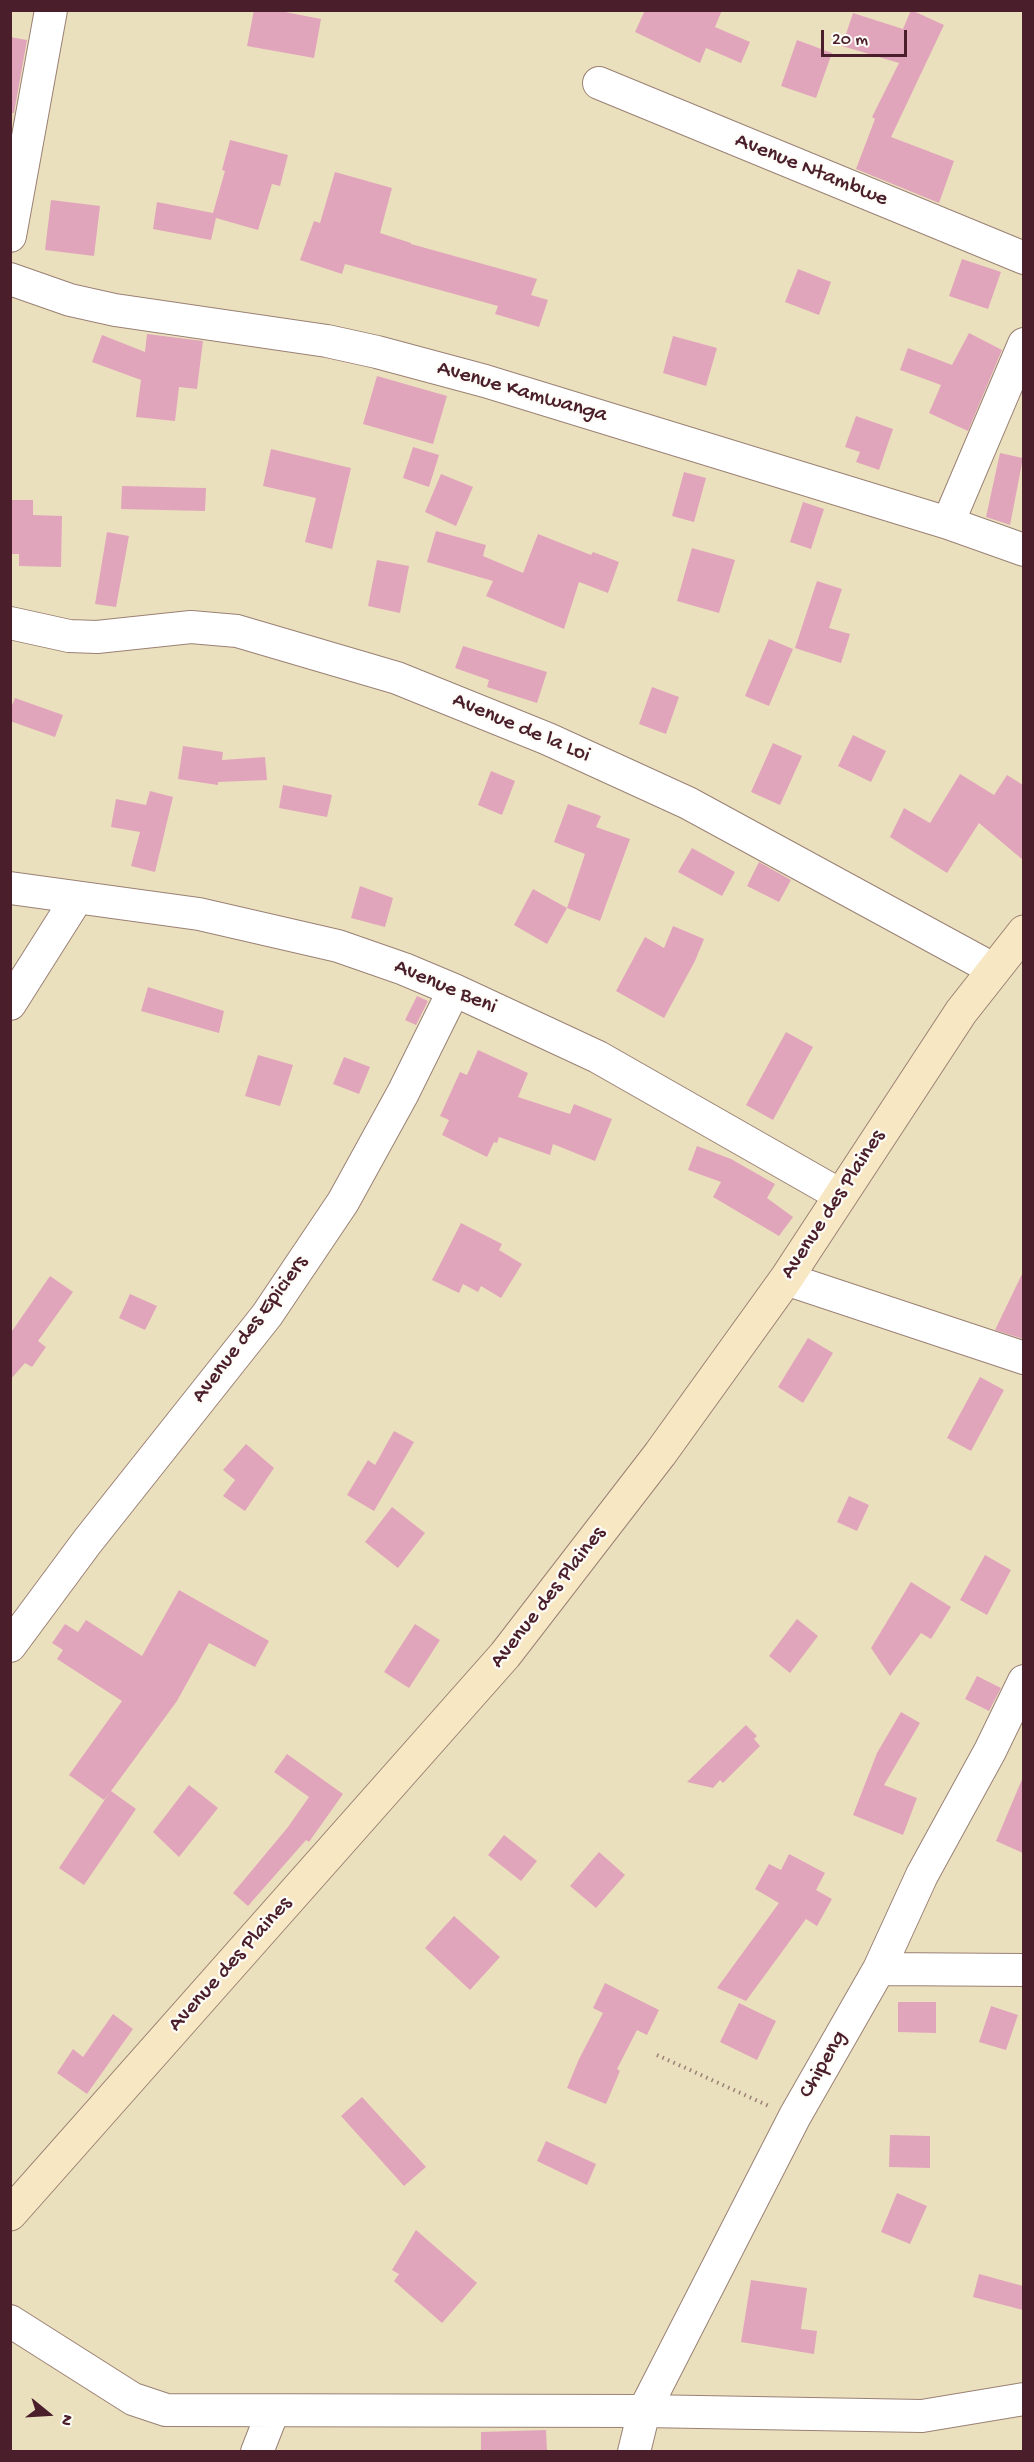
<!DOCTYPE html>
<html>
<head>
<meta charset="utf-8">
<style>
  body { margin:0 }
  #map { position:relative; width:1034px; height:2462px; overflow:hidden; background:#ebe0be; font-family:"Gochi Hand",sans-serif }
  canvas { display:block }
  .frame { position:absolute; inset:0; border:12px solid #4a1f2b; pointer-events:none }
  .north { position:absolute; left:18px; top:2384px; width:60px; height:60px; -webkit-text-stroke:4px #fdfcf7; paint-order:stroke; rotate:108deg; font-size:16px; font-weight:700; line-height:24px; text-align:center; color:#4a1f2b }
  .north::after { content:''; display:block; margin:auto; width:21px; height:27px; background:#4a1f2b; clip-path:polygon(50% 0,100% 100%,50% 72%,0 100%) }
  .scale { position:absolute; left:821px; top:30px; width:86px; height:27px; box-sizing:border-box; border:3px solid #4a1f2b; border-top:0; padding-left:8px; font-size:18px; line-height:21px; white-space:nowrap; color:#4a1f2b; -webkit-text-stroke:4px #fdfcf7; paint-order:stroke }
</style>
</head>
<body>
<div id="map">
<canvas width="1034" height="2462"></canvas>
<div class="frame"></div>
<div class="north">N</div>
<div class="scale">20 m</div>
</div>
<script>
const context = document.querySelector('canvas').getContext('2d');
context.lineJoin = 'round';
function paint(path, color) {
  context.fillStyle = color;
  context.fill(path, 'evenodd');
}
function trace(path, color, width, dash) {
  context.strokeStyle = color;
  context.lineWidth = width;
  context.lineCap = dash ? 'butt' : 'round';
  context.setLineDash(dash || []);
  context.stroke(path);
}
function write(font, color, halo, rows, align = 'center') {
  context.font = font + ' "Gochi Hand",sans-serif';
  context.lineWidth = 4.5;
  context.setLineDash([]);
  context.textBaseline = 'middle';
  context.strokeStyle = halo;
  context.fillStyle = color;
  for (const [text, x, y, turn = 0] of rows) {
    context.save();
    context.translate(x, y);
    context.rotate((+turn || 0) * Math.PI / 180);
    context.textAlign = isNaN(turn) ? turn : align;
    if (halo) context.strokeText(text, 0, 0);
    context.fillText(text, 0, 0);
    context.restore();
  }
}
paint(new Path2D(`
  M 254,10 L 275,10 L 321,19 L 314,58 L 247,46 Z
  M 645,10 L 722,10 L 715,27 L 750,42 L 741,63 L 706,48 L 700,63 L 635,32 Z
  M 911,10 L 944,25 L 891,137 L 954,161 L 939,203 L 856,169 L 875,119 L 872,117 L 899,63 L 842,46 L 853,13 L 903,29 Z
  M 10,37 L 27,40 L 14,113 L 10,113 Z
  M 797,40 L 832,53 L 816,98 L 781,86 Z
  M 230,140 L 288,155 L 280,186 L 272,184 L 258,230 L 216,218 L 211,240 L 153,229 L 157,202 L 213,213 L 225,171 L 222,170 Z
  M 335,172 L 392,188 L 380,233 L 411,243 L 411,244 L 537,279 L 531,295 L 548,300 L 539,327 L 495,314 L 498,306 L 345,264 L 342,274 L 300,260 L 314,221 L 320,223 Z
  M 51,200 L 100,206 L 94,256 L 45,250 Z
  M 962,259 L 1001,272 L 988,309 L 949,296 Z
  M 798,269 L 831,282 L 819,315 L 785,302 Z
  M 969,333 L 1002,350 L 968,431 L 929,413 L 941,385 L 900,370 L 908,348 L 952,365 Z
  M 147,334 L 203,341 L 197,389 L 179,387 L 175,421 L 136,417 L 141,380 L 92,362 L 102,335 L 145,352 Z
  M 673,336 L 717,348 L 706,386 L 663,373 Z
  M 377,376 L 447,396 L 433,444 L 363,424 Z
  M 856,416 L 893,429 L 879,470 L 856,462 L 860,452 L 845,447 Z
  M 413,447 L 439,455 L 429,487 L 403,478 Z
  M 271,449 L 351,468 L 332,549 L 305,542 L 316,498 L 263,486 Z
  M 1000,453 L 1023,458 L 1010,525 L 986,517 Z
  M 684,472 L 706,478 L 694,522 L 672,516 Z
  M 441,474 L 473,487 L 456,526 L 425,512 Z
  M 122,486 L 206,488 L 205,511 L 121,509 Z
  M 10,500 L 33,500 L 33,515 L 62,516 L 61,567 L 19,566 L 19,554 L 10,554 Z
  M 803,502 L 824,509 L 811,549 L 790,542 Z
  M 436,531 L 486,545 L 483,556 L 523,573 L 538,534 L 591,555 L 593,552 L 619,562 L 608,593 L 579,582 L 564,629 L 486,596 L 493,581 L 427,562 Z
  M 107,532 L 129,536 L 116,607 L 95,604 Z
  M 692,548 L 735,560 L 719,613 L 677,601 Z
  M 377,560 L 409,566 L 400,613 L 368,606 Z
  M 817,581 L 842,589 L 829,628 L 850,634 L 841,663 L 795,648 Z
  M 769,639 L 793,649 L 769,706 L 745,696 Z
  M 463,646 L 547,672 L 537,703 L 487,687 L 489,680 L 455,668 Z
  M 652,687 L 679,697 L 666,734 L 639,724 Z
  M 15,698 L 63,715 L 55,737 L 10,721 L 10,710 Z
  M 853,735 L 886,751 L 871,782 L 838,766 Z
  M 773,743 L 802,756 L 780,805 L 751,792 Z
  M 183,746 L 223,752 L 222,760 L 265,757 L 267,780 L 218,782 L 218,785 L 178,779 Z
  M 491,771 L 515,781 L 502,815 L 478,805 Z
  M 960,774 L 994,795 L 1007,775 L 1023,785 L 1023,860 L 979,823 L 947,873 L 890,837 L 904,808 L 930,823 Z
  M 283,785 L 332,795 L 327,817 L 279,808 Z
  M 150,791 L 173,797 L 155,872 L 131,866 L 140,832 L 111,827 L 116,799 L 146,805 Z
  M 568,804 L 601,816 L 596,827 L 630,839 L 600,921 L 567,908 L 585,854 L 554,842 Z
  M 692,848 L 735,872 L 722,896 L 678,872 Z
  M 759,862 L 791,880 L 779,902 L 747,886 Z
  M 360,886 L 393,898 L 385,927 L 351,918 Z
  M 533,889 L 567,908 L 547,944 L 514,925 Z
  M 673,926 L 704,939 L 695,961 L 664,1018 L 616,991 L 645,937 L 664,948 Z
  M 148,987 L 224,1011 L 219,1033 L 141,1011 Z
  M 417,996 L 428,1001 L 416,1025 L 405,1020 Z
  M 786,1032 L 813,1047 L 773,1120 L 746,1105 Z
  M 478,1050 L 528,1073 L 518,1097 L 570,1114 L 574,1104 L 612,1119 L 595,1161 L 553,1144 L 550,1155 L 499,1137 L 497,1143 L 494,1142 L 487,1157 L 442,1135 L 449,1120 L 440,1116 L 460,1072 L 467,1075 Z
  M 258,1055 L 293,1065 L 280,1106 L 245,1096 Z
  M 344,1057 L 370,1067 L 359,1094 L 333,1084 Z
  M 697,1146 L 731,1159 L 775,1184 L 767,1198 L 793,1217 L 779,1236 L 713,1197 L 721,1182 L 688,1170 Z
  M 461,1223 L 502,1244 L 499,1250 L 522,1264 L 501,1298 L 481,1286 L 478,1292 L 463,1284 L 459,1293 L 432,1280 Z
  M 1023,1272 L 1023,1339 L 995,1330 Z
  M 50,1276 L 73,1292 L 38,1341 L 46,1347 L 32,1367 L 25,1363 L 10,1380 L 10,1334 Z
  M 130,1294 L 157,1306 L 145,1330 L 119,1318 Z
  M 808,1338 L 833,1353 L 803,1403 L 778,1387 Z
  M 980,1377 L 1004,1390 L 971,1451 L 947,1438 Z
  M 394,1431 L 414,1442 L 374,1511 L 347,1495 L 368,1460 L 375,1465 Z
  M 246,1444 L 274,1468 L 245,1511 L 223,1496 L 235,1480 L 223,1470 Z
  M 849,1496 L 869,1505 L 857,1531 L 837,1522 Z
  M 392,1507 L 425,1533 L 398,1568 L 365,1542 Z
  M 985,1555 L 1011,1570 L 987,1615 L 960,1600 Z
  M 911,1582 L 951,1607 L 931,1639 L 921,1633 L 890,1676 L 871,1648 Z
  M 179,1590 L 269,1641 L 255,1667 L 209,1643 L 177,1701 L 111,1791 L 136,1809 L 84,1885 L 59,1868 L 110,1792 L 104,1800 L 69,1775 L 122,1701 L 57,1659 L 63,1650 L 52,1643 L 65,1624 L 78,1632 L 86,1620 L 142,1656 Z
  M 797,1619 L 818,1636 L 790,1673 L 769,1656 Z
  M 415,1624 L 440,1640 L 409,1688 L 384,1672 Z
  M 977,1676 L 1001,1688 L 989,1711 L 965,1699 Z
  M 901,1712 L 920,1723 L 884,1785 L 917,1798 L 903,1835 L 853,1815 L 877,1753 Z
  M 746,1725 L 757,1736 L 754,1739 L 760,1746 L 723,1783 L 720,1780 L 713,1788 L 687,1782 Z
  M 287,1754 L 343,1794 L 309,1842 L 306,1840 L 248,1906 L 233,1893 L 288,1827 L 309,1797 L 274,1772 Z
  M 1023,1777 L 1023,1853 L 996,1841 Z
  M 189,1785 L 218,1808 L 179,1857 L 153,1832 Z
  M 504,1835 L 537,1861 L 521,1881 L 488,1855 Z
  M 599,1852 L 625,1875 L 596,1908 L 570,1886 Z
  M 789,1854 L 825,1873 L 816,1890 L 832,1899 L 817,1926 L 806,1919 L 746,2001 L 717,1988 L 779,1903 L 755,1889 L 769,1864 L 781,1870 Z
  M 454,1916 L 500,1957 L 470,1990 L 425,1948 Z
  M 605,1983 L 659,2010 L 647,2035 L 637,2030 L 617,2069 L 620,2071 L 606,2104 L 567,2088 L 579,2059 L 603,2013 L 593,2008 Z
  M 898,2002 L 936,2002 L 936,2033 L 898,2032 Z
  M 739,2003 L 776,2021 L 757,2060 L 720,2042 Z
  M 991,2006 L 1018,2015 L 1006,2050 L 979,2042 Z
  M 113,2014 L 133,2029 L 87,2094 L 57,2073 L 73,2049 L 83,2057 Z
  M 362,2097 L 426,2167 L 404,2186 L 341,2116 Z
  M 890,2135 L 930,2136 L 930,2168 L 889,2167 Z
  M 546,2141 L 596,2164 L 587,2185 L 537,2161 Z
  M 897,2193 L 927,2206 L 910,2244 L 881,2232 Z
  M 416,2230 L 477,2283 L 442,2323 L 394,2281 L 399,2274 L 392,2270 Z
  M 979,2274 L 1023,2286 L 1023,2310 L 973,2297 Z
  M 751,2280 L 807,2288 L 801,2329 L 817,2331 L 814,2354 L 741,2342 Z
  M 546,2430 L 547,2451 L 481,2451 L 481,2432 Z`), '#e1a5bb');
const street = new Path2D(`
  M 599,83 L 1024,258
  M 10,236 L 51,10
  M 10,279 L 70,300 L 115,310 L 327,341 L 377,352 L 485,381 L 948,523 L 1024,550
  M 948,523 L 1024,344
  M 10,623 L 69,636 L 97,637 L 191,627 L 237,631 L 397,678 L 548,739 L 688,803 L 993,969
  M 10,888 L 199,914 L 338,946 L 404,969 L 454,990 L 598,1057 L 840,1195
  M 10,1004 L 77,898
  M 786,1279 L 1024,1358
  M 10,1646 L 87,1542 L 267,1315 L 343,1202 L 403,1093 L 454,990
  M 879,1969 L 1024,1970
  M 10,2321 L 133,2399 L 166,2410 L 644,2411 L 922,2416 L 1024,2399
  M 257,2452 L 273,2411
  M 634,2452 L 644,2411 L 795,2116 L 879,1969 L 922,1875 L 990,1751 L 1024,1681`);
const secondary = new Path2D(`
  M 10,2214 L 505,1655 L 660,1454 L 786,1279 L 961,1012 L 1024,932`);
trace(street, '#9a8074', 34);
trace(secondary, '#9a8074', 35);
trace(new Path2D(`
  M 657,2055 L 769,2106`), '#9a8074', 4, [1.5, 4.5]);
trace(street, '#fff', 32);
trace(secondary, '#f8e7c3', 33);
write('22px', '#4a1f2b', '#fdfcf7', [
  ["Avenue Ntambwe",811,171,22],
  ["Avenue Kamwanga",522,393,16],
  ["Avenue de la Loi",521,729,23],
  ["Avenue Beni",445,988,23],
  ["Avenue des Plaines",834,1205,-57],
  ["Avenue des Epiciers",251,1330,-53],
  ["Avenue des Plaines",549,1598,-52],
  ["Avenue des Plaines",231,1965,-48],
  ["Chipeng",824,2065,-60]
]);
</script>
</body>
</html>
